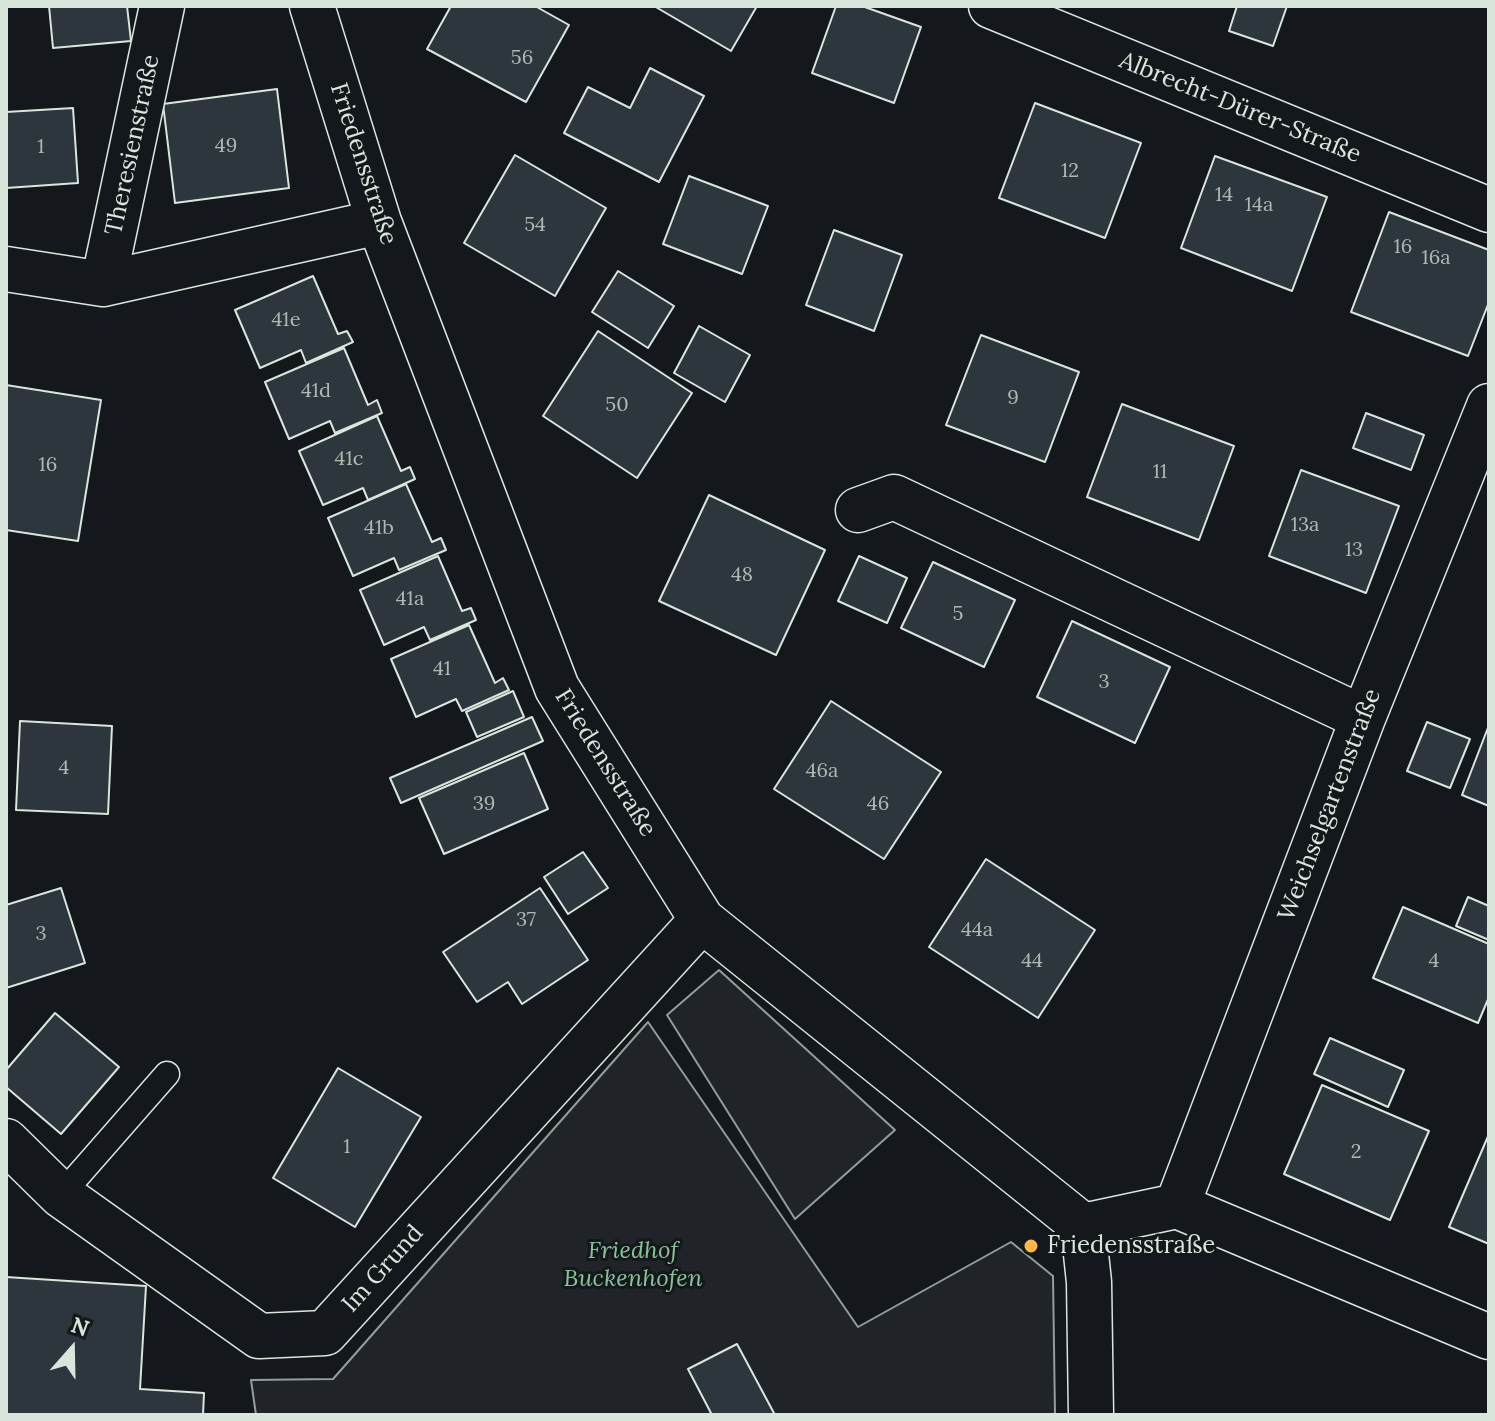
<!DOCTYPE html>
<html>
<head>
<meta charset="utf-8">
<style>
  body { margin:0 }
  #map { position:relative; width:1495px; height:1421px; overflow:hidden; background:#14181c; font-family:Lora,serif }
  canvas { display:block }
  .frame { position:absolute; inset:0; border:8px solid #d8e6dc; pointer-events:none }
  .north { position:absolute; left:32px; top:1309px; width:80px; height:80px; -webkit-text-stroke:6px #14181c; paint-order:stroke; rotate:20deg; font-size:22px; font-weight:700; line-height:32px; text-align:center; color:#d8e6dc }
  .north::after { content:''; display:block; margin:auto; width:28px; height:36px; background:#d8e6dc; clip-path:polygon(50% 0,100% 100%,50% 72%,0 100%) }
</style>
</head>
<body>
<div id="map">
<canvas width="1495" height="1421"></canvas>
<div class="frame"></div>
<div class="north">N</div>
</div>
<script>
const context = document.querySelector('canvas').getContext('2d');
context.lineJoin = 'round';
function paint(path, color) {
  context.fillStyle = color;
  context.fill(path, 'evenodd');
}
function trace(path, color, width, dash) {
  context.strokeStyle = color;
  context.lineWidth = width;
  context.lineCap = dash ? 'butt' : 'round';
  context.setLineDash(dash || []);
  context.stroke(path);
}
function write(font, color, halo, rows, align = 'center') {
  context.font = font + ' Lora,serif';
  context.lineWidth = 6;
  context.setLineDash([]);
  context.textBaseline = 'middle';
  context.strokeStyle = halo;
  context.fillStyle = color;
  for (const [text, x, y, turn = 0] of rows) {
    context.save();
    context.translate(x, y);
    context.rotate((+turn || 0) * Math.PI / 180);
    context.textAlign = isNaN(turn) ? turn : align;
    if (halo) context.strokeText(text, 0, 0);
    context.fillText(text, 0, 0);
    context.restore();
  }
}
const green = new Path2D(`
  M 719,970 L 895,1130 L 795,1219 L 667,1015 Z
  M 648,1022 L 858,1327 L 1011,1242 L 1053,1276 L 1055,1415 L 256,1415 L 251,1380 L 333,1379 Z`);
paint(green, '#202428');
trace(green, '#939e99', 2);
const building = new Path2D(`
  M 49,6 L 127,6 L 131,41 L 53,48 Z
  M 451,6 L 535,6 L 569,25 L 526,102 L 427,49 Z
  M 654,6 L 757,6 L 731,51 Z
  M 836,6 L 862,6 L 921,27 L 894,103 L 812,73 Z
  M 1237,6 L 1287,6 L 1273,46 L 1229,31 Z
  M 650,68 L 704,96 L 659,182 L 564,133 L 588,87 L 630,108 Z
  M 277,89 L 289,188 L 175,203 L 163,104 Z
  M 1035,103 L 1141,143 L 1105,238 L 999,198 Z
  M 73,108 L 78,183 L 6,188 L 6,112 Z
  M 515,155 L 606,208 L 555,296 L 464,243 Z
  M 1215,156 L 1327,197 L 1292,291 L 1181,248 Z
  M 689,176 L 768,206 L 742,274 L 663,244 Z
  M 1389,212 L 1489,250 L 1489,302 L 1468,356 L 1351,312 Z
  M 834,230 L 902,255 L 874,331 L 806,305 Z
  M 618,271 L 674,306 L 648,348 L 592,312 Z
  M 313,276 L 338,334 L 347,331 L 353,342 L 306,363 L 301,350 L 260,368 L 235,310 Z
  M 699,326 L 750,355 L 725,402 L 674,373 Z
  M 598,331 L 692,393 L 637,478 L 543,416 Z
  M 981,335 L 1079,372 L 1045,462 L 946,425 Z
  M 344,348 L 368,405 L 377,400 L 382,413 L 335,433 L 330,421 L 289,439 L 265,382 Z
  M 6,385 L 101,400 L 78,541 L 6,530 Z
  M 1122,404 L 1234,446 L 1199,540 L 1087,497 Z
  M 1366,413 L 1424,435 L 1411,470 L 1353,448 Z
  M 377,416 L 401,471 L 410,467 L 415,479 L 368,500 L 363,488 L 323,505 L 299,451 Z
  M 1301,470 L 1399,506 L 1366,593 L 1269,556 Z
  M 406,484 L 432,542 L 441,538 L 446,550 L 399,570 L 394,558 L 353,576 L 328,518 Z
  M 709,495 L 825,550 L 776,655 L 659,601 Z
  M 438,556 L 462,611 L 471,608 L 476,620 L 430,640 L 424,627 L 384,645 L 360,590 Z
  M 859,556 L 907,578 L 887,623 L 838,601 Z
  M 933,562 L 1015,600 L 984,667 L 901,628 Z
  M 1072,621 L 1170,667 L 1135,743 L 1037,697 Z
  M 469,625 L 495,683 L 503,678 L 509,690 L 462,711 L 456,699 L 416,717 L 391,659 Z
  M 513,691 L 524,717 L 477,737 L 466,712 Z
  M 831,701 L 941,772 L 884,859 L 774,789 Z
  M 532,717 L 543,741 L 401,803 L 390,778 Z
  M 20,721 L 112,726 L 108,814 L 16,810 Z
  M 1427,722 L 1470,739 L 1450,788 L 1407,771 Z
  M 1489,725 L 1489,806 L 1462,795 Z
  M 524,753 L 548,809 L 444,854 L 419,798 Z
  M 583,852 L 608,888 L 568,914 L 544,877 Z
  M 986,859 L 1095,930 L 1038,1018 L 929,947 Z
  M 61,888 L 85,963 L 6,988 L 6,905 Z
  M 540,888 L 588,960 L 522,1004 L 508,982 L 477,1002 L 443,952 Z
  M 1468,897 L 1489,906 L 1489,940 L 1456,926 Z
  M 1403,907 L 1489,944 L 1489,997 L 1478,1023 L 1373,978 Z
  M 55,1013 L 119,1067 L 61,1134 L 6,1087 L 6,1070 Z
  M 1330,1038 L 1404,1070 L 1388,1107 L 1314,1074 Z
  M 338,1068 L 421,1117 L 355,1227 L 273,1178 Z
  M 1322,1085 L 1429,1131 L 1390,1220 L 1284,1174 Z
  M 1489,1134 L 1489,1244 L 1449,1227 Z
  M 6,1277 L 146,1286 L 140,1389 L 204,1393 L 203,1415 L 6,1415 Z
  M 737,1344 L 775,1415 L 712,1415 L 688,1369 Z`);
paint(building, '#2c363c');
trace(building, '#d8e6dc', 2);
const lane = new Path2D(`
  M 61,1195 L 167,1074`);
const street = new Path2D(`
  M 312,6 L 379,222 L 557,688 L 702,920 L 1083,1226 L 1089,1282 L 1091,1415
  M 991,6 L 1489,210
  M 6,269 L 103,284 L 379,222
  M 103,284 L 162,6
  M 858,510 L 894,497 L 1363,718
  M 6,1141 L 61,1195 L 259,1336 L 325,1333 L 702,920
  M 1177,1206 L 1363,718 L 1489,406
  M 1083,1226 L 1177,1206 L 1489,1337`);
trace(lane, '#d8e6dc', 27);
trace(street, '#d8e6dc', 47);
trace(lane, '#14181c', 24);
trace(street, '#14181c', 44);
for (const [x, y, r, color] of [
  [1031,1246,8,"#ffb74d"]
]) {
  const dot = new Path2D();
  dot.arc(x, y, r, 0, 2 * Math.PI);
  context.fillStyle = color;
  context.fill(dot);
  trace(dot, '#14181c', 3);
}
write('20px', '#adbab4', null, [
  ["56",522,58],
  ["49",226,146],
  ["1",41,147],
  ["12",1070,171],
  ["14",1224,195],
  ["14a",1259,205],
  ["54",535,225],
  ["16",1403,247],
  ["16a",1436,258],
  ["41e",286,320],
  ["41d",316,391],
  ["9",1013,398],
  ["50",617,405],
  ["41c",349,459],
  ["16",48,465],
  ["11",1160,472],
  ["13a",1305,525],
  ["41b",379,528],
  ["13",1354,550],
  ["48",742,575],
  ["41a",410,599],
  ["5",958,614],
  ["41",442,669],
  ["3",1104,682],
  ["4",64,768],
  ["46a",822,771],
  ["39",484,804],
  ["46",878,804],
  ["37",526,920],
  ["44a",977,930],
  ["3",41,934],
  ["44",1032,961],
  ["4",1434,961],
  ["1",347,1147],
  ["2",1356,1152]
]);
write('24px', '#d8e6dc', '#14181c', [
  ["Albrecht-Dürer-Straße",1240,108,22],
  ["Theresienstraße",133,145,-78],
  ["Friedensstraße",363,164,72],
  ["Friedensstraße",605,763,58],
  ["Weichselgartenstraße",1330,805,-69],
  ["Im Grund",383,1269,-48]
]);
write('24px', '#d8e6dc', '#14181c', [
  ["Friedensstraße",1047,1246]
], 'left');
write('italic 24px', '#8ac095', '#14181c', [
  ["Friedhof",633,1251],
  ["Buckenhofen",633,1279]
]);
</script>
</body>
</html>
